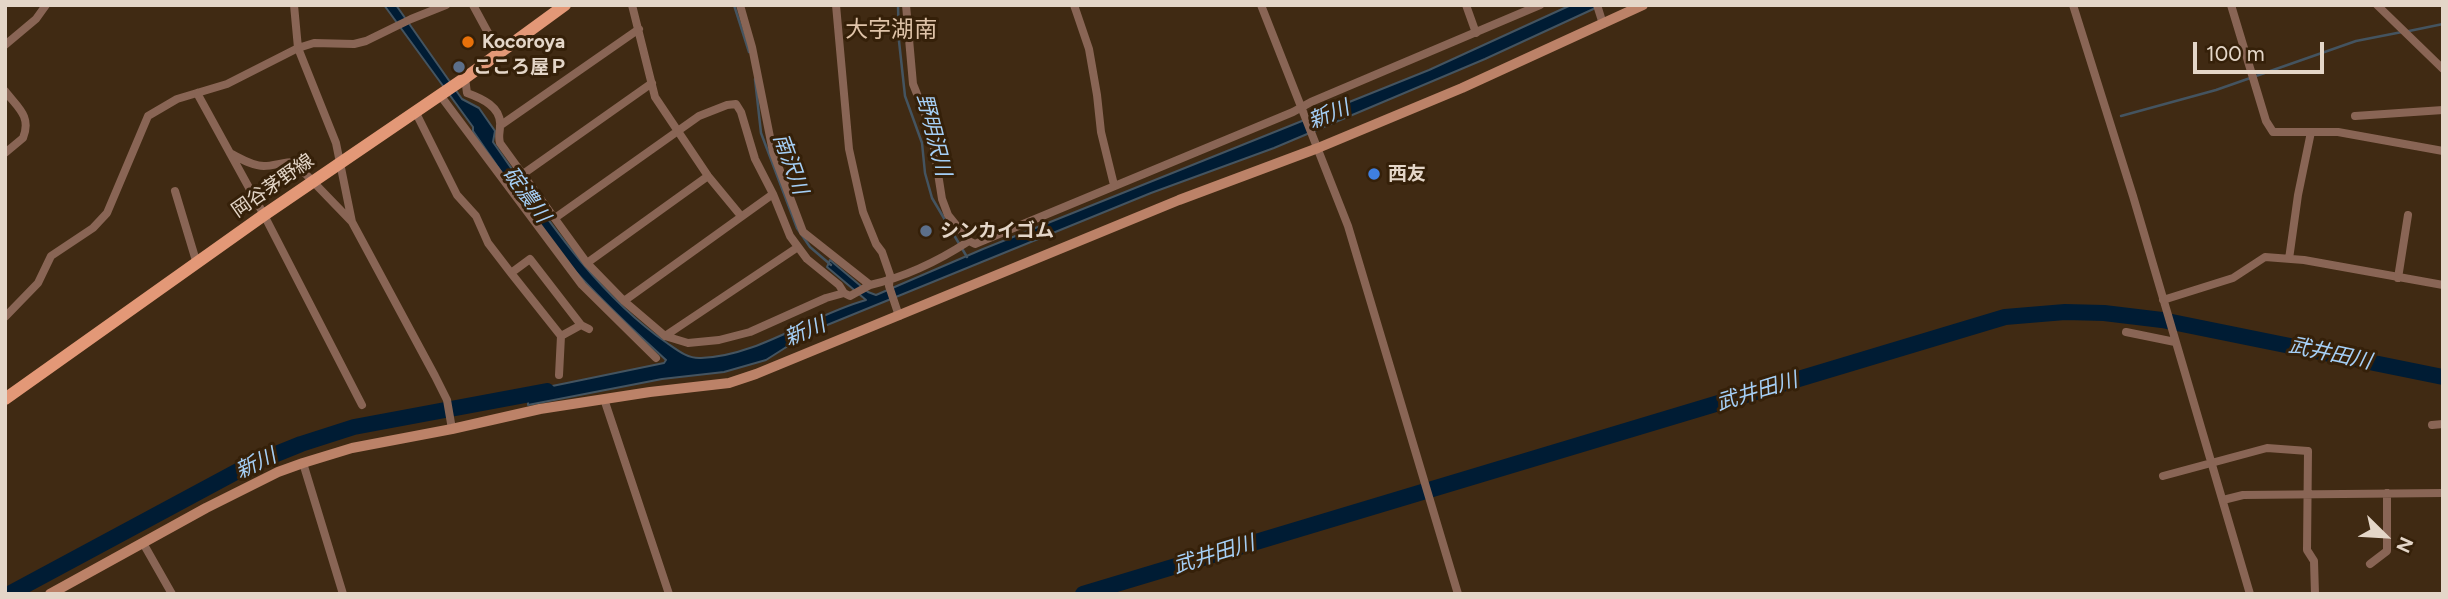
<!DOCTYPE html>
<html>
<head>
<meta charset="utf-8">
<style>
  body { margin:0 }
  #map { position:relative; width:2448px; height:599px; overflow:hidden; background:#402a13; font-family:Figtree,sans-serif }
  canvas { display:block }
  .frame { position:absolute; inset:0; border:7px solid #e4d6c8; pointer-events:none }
  .north { position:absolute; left:2350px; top:501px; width:70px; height:70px; -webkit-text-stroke:5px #352009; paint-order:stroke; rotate:114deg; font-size:19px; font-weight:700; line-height:28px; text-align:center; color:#e4d6c8 }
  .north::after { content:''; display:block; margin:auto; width:24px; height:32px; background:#e4d6c8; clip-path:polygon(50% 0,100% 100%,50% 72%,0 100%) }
  .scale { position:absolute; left:2193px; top:42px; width:131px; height:32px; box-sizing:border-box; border:4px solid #e4d6c8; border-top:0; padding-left:9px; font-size:21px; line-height:24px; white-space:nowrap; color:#e4d6c8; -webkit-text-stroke:5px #352009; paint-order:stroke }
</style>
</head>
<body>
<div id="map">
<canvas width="2448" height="599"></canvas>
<div class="frame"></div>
<div class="north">N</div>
<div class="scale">100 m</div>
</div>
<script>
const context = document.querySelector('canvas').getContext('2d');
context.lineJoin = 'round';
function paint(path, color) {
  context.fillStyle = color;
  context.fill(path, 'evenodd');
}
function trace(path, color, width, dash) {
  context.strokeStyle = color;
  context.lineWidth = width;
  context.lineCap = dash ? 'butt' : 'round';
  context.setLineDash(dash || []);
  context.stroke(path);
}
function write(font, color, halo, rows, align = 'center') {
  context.font = font + ' Figtree,"Noto Sans JP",sans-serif';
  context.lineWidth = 6;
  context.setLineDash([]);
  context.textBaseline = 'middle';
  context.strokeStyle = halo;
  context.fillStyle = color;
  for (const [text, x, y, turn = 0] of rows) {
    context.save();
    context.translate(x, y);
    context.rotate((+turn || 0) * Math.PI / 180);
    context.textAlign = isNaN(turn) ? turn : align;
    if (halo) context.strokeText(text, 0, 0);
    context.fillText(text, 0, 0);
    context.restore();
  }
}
const water = new Path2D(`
  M 384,5 L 396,5 L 462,99 L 479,108 L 495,131 L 493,142 C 543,213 595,293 667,343 C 677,350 688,359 701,358 C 759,356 811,315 866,300 L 827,267 L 830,260 L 868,292 L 876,295 L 983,249 L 1429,70 L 1571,5 L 1602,5 L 1485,59 L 1274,148 L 1151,193 L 810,332 L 766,360 L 724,372 L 662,379 L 528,405 L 528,391 L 664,363 L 666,360 C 634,331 603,302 574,270 C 537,226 505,177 473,131 L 473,127 Z`);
paint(water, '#001c34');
trace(water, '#445460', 2);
trace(new Path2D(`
  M 734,5 L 749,52
  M 898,5 L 899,41 L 905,96 L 922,143 L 925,173 L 932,198 L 967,257
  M 2409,31 L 2443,24
  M 755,79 L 761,133 L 797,228 L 810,247 L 831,265
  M 2121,116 L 2216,90 L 2356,41 L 2402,32`), '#445460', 2.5);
trace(new Path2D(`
  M 9,594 L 249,465 L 301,444 L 354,427 L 547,391
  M 1083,594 L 2005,317 L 2065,312 L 2104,313 L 2162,320 L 2443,377`), '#001c34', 16);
trace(new Path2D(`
  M 294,5 L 298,48 L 336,143 L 352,222 L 435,376 L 447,400 L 452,429
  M 473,5 L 499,53
  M 632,5 L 655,97 L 708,176 L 741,216
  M 740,5 L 752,47 L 773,152 L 803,232 L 870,285 C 905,277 940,260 969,241 L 975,244 L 1293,112 L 1311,102 L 1540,5
  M 836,5 L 849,149 L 863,212 L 876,244 L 882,252 L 890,275 L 889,286 L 899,316
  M 906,5 L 913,84 L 931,129 L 942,199 L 948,215 L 969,241
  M 1074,5 L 1089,49 L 1097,95 L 1101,132 L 1114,185
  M 1261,5 L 1348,226 L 1458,594
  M 1466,5 L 1476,33
  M 1597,5 L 1603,24
  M 2073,5 L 2133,196 L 2250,594
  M 2231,5 L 2266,121 L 2273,132 L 2338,132 L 2443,151
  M 2377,5 L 2443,69
  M 5,45 L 36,19 L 46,5
  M 465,78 L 467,93 C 481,98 502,107 500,126 C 500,133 498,136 500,143 L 587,263 L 624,301 L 665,336 L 688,343 L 719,340 L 750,332 L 826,298 L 844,293 L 839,285 L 807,259 L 790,236 L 773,194 L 755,159 L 741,112 L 736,104 L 727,105 L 699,116 L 555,218
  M 5,91 C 17,107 32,116 23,138 L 5,153
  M 197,93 L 264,215 L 362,405
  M 440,95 L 582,285 L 656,358
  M 415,111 L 457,195 L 476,216 L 488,243 L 511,273 L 561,336 L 559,375
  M 2355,116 L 2443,110
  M 501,125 L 639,29
  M 230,153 C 240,158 252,166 264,166 C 273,166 284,162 294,162 L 352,222
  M 523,174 L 652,83
  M 175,191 L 197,264
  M 2289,259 L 2298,195 L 2311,132
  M 587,263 L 708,176
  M 511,273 L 530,259 L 581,325
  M 2398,278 L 2408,215
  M 844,293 L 850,296 L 870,285
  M 2163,300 L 2233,278 L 2265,257 L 2304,260 L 2443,285
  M 624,301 L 773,194
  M 5,317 L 38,283 L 51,256 L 93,228 L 107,213 L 148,116 L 177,99 L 227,84 L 298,48 L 314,43 L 354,44 L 366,41 L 411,19 L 446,5
  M 2126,332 L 2175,342
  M 561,336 L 581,325 L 589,329
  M 665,336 L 798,247
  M 604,399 L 669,594
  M 2432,425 L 2443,424
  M 303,463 L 343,594
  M 2163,476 L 2267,448 L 2308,451 L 2307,550 L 2314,561 L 2315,594
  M 2223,500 L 2243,495 L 2443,493
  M 143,543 L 172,594
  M 2370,564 L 2387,551 L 2387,493`), '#896555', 8);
trace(new Path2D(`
  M 50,594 L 206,508 L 278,472 L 303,463 L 352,448 L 452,429 L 540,409 L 650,392 L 729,383 L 756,374 L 1179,200 L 1318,148 L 1462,88 L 1643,5`), '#bc8268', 10);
trace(new Path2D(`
  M 5,399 L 264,215 L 465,78 L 565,5`), '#e39877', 12);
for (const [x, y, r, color] of [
  [468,42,7,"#e8710a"],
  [459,67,7,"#5c6f8a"],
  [1374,174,7,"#3f7fe0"],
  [926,231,7,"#5c6f8a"]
]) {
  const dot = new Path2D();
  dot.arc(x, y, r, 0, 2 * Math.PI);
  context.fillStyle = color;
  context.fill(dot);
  trace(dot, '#352009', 2.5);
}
write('bold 19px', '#e4d6c8', '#352009', [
  ["Kocoroya",482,42],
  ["こころ屋Ｐ",473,67],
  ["西友",1388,174],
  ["シンカイゴム",940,231]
], 'left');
write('19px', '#e4d6c8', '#352009', [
  ["岡谷茅野線",273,186,-35]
]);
write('italic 21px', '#a5cff6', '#352009', [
  ["新川",1329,115,-22],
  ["野明沢川",933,135,76],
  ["南沢川",790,164,70],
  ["碇濃川",526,195,54],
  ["新川",805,332,-23],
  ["武井田川",2330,354,12],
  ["武井田川",1757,392,-17],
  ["新川",256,464,-25],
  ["武井田川",1214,555,-17]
]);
write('23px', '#dfc3a8', '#352009', [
  ["大字湖南",891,30]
]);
</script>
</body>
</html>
